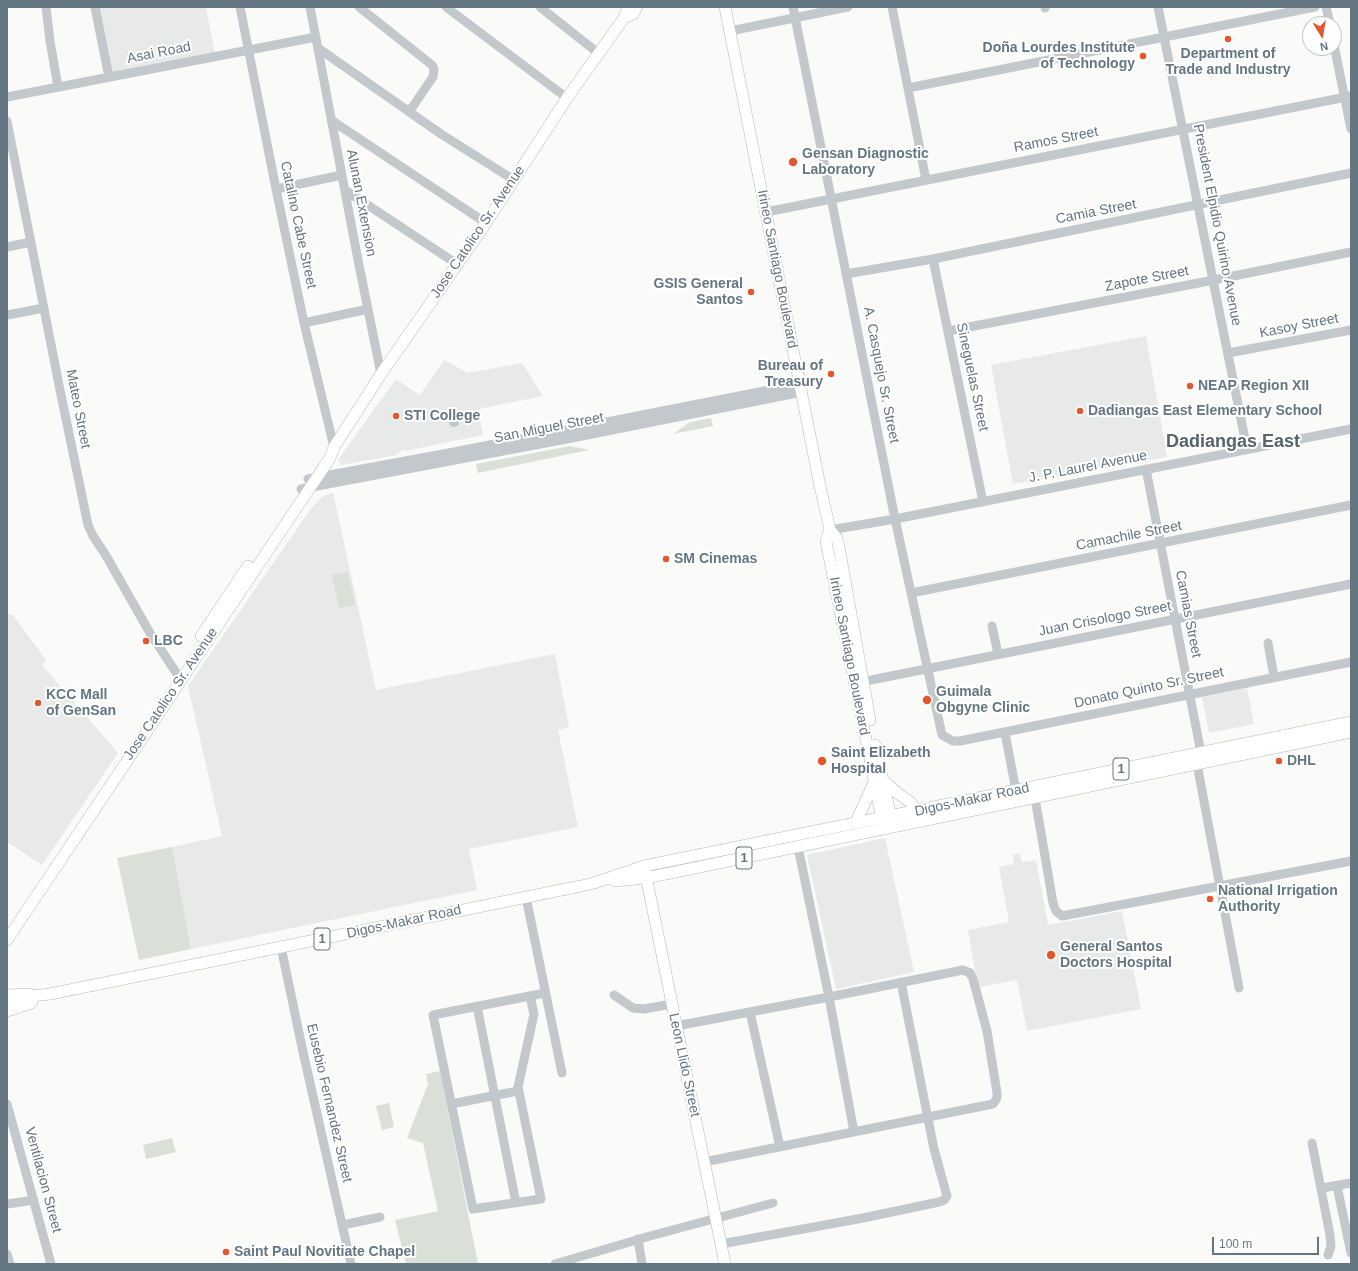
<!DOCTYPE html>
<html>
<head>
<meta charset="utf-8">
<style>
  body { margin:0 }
  #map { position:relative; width:1358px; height:1271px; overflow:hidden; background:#fafaf8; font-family:Helvetica,sans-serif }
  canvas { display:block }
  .frame { position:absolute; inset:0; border:8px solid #657683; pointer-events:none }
  .north { position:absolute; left:1302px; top:16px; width:40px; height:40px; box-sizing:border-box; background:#fff; border:1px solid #c1c8cd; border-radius:50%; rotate:169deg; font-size:11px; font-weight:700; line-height:16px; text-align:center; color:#657683 }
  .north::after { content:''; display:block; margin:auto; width:14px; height:18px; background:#e4572e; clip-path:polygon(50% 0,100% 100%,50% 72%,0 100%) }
  .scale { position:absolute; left:1212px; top:1237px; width:107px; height:18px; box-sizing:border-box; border:2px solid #657683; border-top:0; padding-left:5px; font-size:12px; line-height:14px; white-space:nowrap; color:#657683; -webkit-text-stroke:3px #fff; paint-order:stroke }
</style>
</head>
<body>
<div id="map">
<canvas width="1358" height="1271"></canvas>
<div class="frame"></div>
<div class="north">N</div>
<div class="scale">100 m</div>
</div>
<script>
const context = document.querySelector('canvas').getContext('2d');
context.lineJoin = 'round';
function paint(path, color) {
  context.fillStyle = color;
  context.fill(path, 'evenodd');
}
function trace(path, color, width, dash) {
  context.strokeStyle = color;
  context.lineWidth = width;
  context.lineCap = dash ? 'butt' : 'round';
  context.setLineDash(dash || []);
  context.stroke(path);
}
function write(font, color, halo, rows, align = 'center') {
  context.font = font + ' Helvetica,sans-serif';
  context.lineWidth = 4;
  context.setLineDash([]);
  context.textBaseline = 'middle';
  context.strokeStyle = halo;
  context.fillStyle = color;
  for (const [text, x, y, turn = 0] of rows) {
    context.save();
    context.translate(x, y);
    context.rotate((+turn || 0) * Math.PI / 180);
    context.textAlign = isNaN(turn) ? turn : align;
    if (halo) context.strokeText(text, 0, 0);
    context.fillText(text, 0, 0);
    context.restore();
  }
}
paint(new Path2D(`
  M 95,7 L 206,7 L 215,54 L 109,75 Z
  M 1146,336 L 1167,457 L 1013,484 L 991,365 Z
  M 444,360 L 468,373 L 522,363 L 543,396 L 478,409 L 483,435 L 405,451 L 404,449 L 396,455 L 341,465 L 338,460 L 396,379 L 420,395 Z
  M 333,492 L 376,690 L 555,654 L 569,727 L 558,730 L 578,827 L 469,849 L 477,890 L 191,949 L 172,847 L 222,836 L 188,686 L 310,510 L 322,497 Z
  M 12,614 L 46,660 L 42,665 L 118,753 L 42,865 L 7,842 L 7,615 Z
  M 1247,688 L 1254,724 L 1209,733 L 1202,697 Z
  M 885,838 L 914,972 L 836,989 L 807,855 Z
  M 1020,853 L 1022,862 L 1036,860 L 1048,925 L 1122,911 L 1141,1009 L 1027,1031 L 1017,980 L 978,987 L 968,930 L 1009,922 L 999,867 L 1014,864 L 1013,855 Z`), '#e8e9e9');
paint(new Path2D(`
  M 711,418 L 713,426 L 673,434 L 690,422 Z
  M 570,446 L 589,450 L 478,473 L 476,464 Z
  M 348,572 L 355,605 L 339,608 L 332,575 Z
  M 172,847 L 191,949 L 139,960 L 117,858 Z
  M 440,1071 L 478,1264 L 406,1264 L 395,1220 L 438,1211 L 423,1143 L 407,1138 L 428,1084 L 426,1074 Z
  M 389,1103 L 394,1127 L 382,1130 L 376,1106 Z
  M 172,1138 L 176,1152 L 146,1159 L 143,1145 Z`), '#dadfd7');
paint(new Path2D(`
  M449 422a5 5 0 1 1 10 0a5 5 0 1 1-10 0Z`), '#bbc7cb');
const major = new Path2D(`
  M 725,7 L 820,486 L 830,530 L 826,541 L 884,829
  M 624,18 L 633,14 L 637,7
  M 830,530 L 837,538 L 839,547 L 870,720
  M 201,636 L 248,566
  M 875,745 L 892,822
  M 882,779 L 896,792 L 910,802 L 918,811
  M 856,823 C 861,809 869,796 874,781
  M 645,871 L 725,1264
  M 614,881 L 646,878 L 1351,732
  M 7,940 L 330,458 L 334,447 L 381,374 L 486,223 L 567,98 L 624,18 L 628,7
  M 21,997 L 50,994 L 581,886 L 594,883 L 644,866 L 1351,722`);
const highway = new Path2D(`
  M 7,996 L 30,995
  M 7,1010 L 31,1002`);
trace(major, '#b5babe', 12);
trace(highway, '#b4b9bd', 14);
trace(new Path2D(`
  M 46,7 L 50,41 L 58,87
  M 95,7 L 109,77
  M 240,7 L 276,189 L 304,323 L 334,447
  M 310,7 L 358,260 L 381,374
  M 359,7 L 432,65 L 434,69 L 433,77 L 409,112
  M 446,7 L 567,98
  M 540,7 L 598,53
  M 793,7 L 895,519 L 942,735 L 953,741 L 960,741 L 1351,662
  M 892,7 L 926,180
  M 1045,7 L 1045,8
  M 1158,7 L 1247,449
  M 1326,7 L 1330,24
  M 730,31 L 848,7
  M 1334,45 L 1351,129
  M 318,48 L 441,134 L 514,180
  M 908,88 L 1315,7
  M 7,97 L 316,37
  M 331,120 L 486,223
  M 7,121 L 60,390 L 88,525 L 93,536 L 105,554 L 150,633 L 181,680
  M 276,189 L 342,175
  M 345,190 L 457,264
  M 766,212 L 1351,96
  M 7,247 L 31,242
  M 933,259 L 983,502
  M 846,274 L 933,259 L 1351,173
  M 7,315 L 44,308
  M 304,323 L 368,309
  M 948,331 L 1214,280 L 1351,252
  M 1228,353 L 1351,330
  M 1146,469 L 1201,753 L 1197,764 L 1239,988
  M 308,479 L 454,452 L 800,384
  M 301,489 L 572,438 L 802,392
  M 830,530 L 895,519 L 1351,429
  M 911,593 L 1351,505
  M 992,626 L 998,654
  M 1268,643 L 1274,677
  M 856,683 L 1351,584
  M 1005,733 L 1017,796
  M 1034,792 L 1053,903 L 1056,911 L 1062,916 L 1351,861
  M 798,847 L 829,997 L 854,1132
  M 526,897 L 562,1073
  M 281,947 L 303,1052 L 351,1264
  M 614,995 L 633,1008 L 644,1009 L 672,1004
  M 530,996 L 534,1014 L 518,1087 L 541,1199 L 473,1209 L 433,1015 L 545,993
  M 477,1006 L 516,1203
  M 750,1012 L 780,1147
  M 676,1026 L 829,997 L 963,970 L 970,973 L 973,979 L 987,1031 L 997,1093 L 997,1098 L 993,1104 L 704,1162
  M 7,1104 L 51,1264
  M 451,1104 L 518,1091
  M 1312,1143 L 1330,1235 L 1331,1246 L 1328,1255
  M 1337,1186 L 1351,1253
  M 1322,1188 L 1351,1183
  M 7,1204 L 34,1200
  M 343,1225 L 380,1217
  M 638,1239 L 642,1264
  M 721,1244 L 863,1218 L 939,1202 L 944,1200 L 947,1196 L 934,1149 L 901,982
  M 7,1254 L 10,1264
  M 555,1264 L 650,1236 L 773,1203`), '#c3c8cc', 9);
trace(major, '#fff', 11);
trace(highway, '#fff', 13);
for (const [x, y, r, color] of [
  [1228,39,4,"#e4572e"],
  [1143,56,4,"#e4572e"],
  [793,162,5,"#e4572e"],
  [751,292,4,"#e4572e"],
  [831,374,4,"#e4572e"],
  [1190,386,4,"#e4572e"],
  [1080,411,4,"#e4572e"],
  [396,416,4,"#e4572e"],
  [666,559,4,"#e4572e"],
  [146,641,4,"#e4572e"],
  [927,700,5,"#e4572e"],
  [38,703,4,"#e4572e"],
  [822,761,5,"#e4572e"],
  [1279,761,4,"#e4572e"],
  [1210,899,4,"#e4572e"],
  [1051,955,5,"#e4572e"],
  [226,1252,4,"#e4572e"]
]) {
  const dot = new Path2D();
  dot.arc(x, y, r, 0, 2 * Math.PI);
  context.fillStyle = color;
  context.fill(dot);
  trace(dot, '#fff', 1.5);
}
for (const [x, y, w] of [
  [1121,769,16],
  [744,858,16],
  [322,939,16]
]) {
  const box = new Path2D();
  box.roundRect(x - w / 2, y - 11, w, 22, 3);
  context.fillStyle = '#fff';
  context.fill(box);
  trace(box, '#657683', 1);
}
write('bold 13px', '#657683', null, [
  ["1",1121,769],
  ["1",744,858],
  ["1",322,939]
]);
write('bold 14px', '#657683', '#fff', [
  ["Doña Lourdes Institute",1135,48,"right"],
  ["of Technology",1135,64,"right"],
  ["Department of",1228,54,"center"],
  ["Trade and Industry",1228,70,"center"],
  ["Gensan Diagnostic",802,154],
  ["Laboratory",802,170],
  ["GSIS General",743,284,"right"],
  ["Santos",743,300,"right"],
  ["Bureau of",823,366,"right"],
  ["Treasury",823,382,"right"],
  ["NEAP Region XII",1198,386],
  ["Dadiangas East Elementary School",1088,411],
  ["STI College",404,416],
  ["SM Cinemas",674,559],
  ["LBC",154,641],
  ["Guimala",936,692],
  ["Obgyne Clinic",936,708],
  ["KCC Mall",46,695],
  ["of GenSan",46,711],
  ["Saint Elizabeth",831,753],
  ["Hospital",831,769],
  ["DHL",1287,761],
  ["National Irrigation",1218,891],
  ["Authority",1218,907],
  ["General Santos",1060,947],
  ["Doctors Hospital",1060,963],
  ["Saint Paul Novitiate Chapel",234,1252]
], 'left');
write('14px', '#657683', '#fff', [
  ["Asai Road",159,53,-11],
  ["Ramos Street",1056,140,-11],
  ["Alunan Extension",361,203,79],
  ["Camia Street",1096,212,-11],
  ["Catalino Cabe Street",298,225,78],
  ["President Elpidio Quirino Avenue",1217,225,79],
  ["Jose Catolico Sr. Avenue",478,232,-56],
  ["Irineo Santiago Boulevard",777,269,79],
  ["Zapote Street",1147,279,-11],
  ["Kasoy Street",1299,326,-11],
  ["A. Casquejo Sr. Street",881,375,79],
  ["Sineguelas Street",972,377,78],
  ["Mateo Street",78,409,79],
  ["San Miguel Street",549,428,-11],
  ["J. P. Laurel Avenue",1088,467,-11],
  ["Camachile Street",1129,536,-11],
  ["Camias Street",1188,614,79],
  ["Juan Crisologo Street",1105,619,-11],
  ["Irineo Santiago Boulevard",849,656,79],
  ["Donato Quinto Sr. Street",1149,688,-12],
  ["Jose Catolico Sr. Avenue",171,694,-56],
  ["Digos-Makar Road",972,800,-12],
  ["Digos-Makar Road",404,922,-12],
  ["Leon Llido Street",684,1065,78],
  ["Eusebio Fernandez Street",329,1103,77],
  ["Ventilacion Street",43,1180,75]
]);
write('bold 18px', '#57646e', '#fff', [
  ["Dadiangas East",1233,442]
]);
</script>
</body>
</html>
